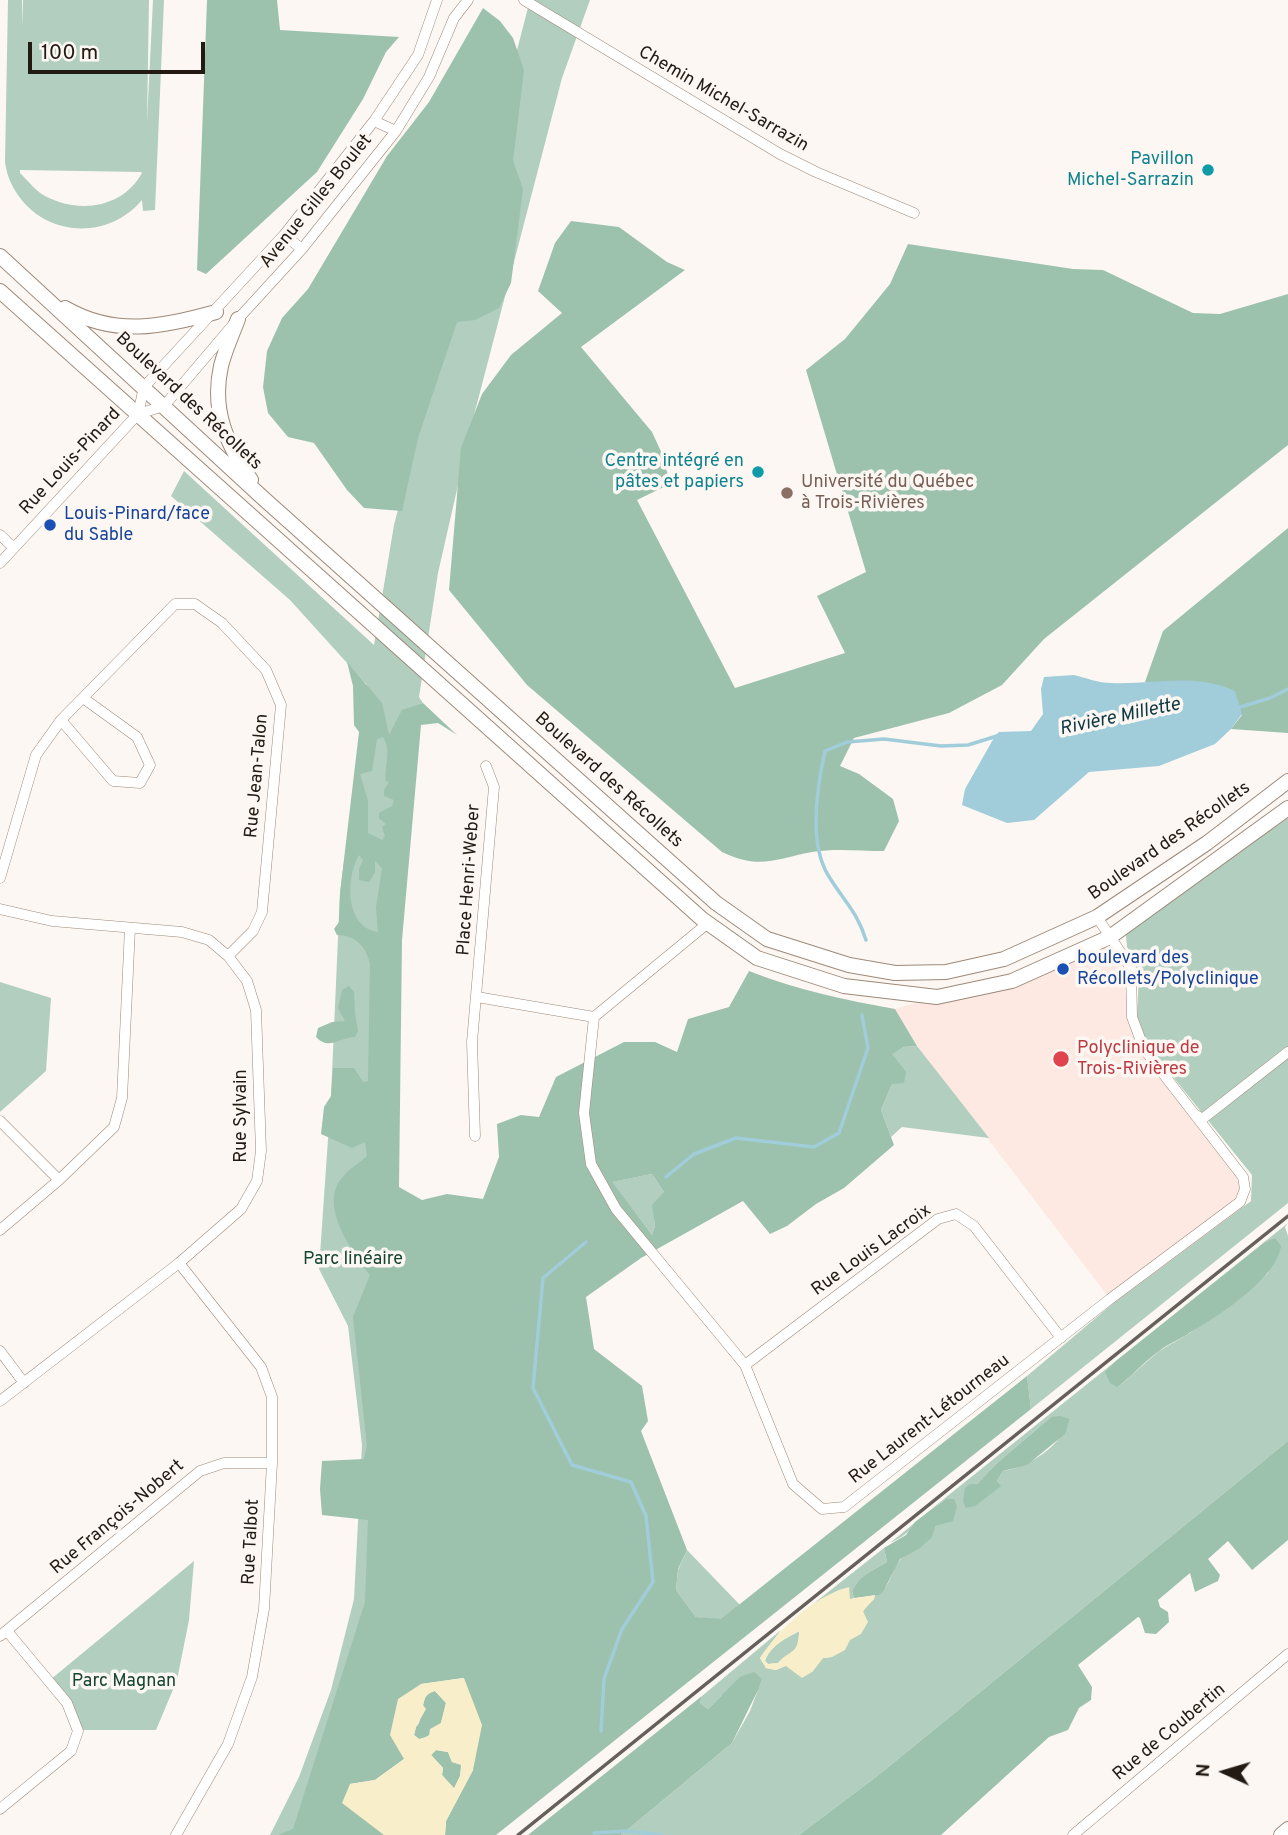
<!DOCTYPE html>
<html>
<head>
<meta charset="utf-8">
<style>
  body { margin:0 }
  #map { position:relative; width:1288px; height:1835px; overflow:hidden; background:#fcf7f3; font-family:Overpass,sans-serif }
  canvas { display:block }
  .north { position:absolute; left:1190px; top:1737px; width:70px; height:70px; -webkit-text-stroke:5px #fcf7f3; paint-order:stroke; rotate:274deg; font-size:19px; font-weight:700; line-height:28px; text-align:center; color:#221a13 }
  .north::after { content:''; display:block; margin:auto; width:24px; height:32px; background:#221a13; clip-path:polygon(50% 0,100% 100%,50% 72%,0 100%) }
  .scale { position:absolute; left:28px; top:42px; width:177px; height:32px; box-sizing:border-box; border:4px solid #221a13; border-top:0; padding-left:9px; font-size:21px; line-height:24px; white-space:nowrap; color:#221a13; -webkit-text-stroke:5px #fcf7f3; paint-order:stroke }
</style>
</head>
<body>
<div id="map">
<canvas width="1288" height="1835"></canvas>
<div class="north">N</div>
<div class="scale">100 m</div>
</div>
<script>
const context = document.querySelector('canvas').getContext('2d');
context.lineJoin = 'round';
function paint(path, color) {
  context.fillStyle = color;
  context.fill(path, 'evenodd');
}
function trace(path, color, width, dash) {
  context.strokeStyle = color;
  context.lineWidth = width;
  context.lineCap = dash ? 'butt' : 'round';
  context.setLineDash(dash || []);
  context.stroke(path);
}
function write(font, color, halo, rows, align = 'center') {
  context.font = font + ' Overpass,sans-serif';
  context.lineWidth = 7;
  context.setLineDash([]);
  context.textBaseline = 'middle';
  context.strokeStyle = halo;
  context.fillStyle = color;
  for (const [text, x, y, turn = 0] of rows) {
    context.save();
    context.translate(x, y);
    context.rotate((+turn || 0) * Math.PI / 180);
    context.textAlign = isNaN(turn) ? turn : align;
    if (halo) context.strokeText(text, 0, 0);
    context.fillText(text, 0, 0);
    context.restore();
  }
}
paint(new Path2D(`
  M 1110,937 L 1131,968 L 1132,1017 L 1144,1049 L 1243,1177 L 1240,1202 L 1110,1299 L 917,1046 L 895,1009 L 935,997 L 1012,981 Z`), '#fde9e2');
paint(new Path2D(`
  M 8,0 L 22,0 L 22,27 L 23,0 L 149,0 L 147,122 L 153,0 L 164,0 L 155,210 L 143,211 L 142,200 C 105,244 36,236 11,183 C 8,177 6,169 5,162 ZM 20,170 L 141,172 L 142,173 C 123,208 79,214 45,196 C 36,191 28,181 20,173 Z
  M 530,0 L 590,0 L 562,78 L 474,415 L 438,573 L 419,697 L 423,703 L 418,705 L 392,880 L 405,1461 L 327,1835 L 270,1835 L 299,1777 L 331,1690 L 354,1599 L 362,1445 L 348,1326 L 319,1269 L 331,1096 L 340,893 L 367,685 L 290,600 L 171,496 L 184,471 L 374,645 L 394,525 Z
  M 1288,818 L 1288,1203 L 1031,1409 L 1027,1376 L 1110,1306 L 1251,1201 L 1252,1175 L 1149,1047 L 1137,1018 L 1139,974 L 1133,955 L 1127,947 L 1126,935 L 1130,929 Z
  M 0,982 L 51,998 L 46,1071 L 0,1112 Z
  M 917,1046 L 989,1138 L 902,1127 L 891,1137 L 881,1110 L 892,1084 L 891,1054 L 904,1047 Z
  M 652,1174 L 664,1192 L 654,1220 L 655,1226 L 652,1235 L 611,1182 Z
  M 1288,1223 L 1285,1227 L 1288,1236 L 1288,1441 L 876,1777 L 799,1835 L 621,1835 L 732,1743 L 750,1711 L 762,1679 L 721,1696 L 708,1709 L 700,1703 L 702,1696 L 781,1630 L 760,1658 L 766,1668 L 776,1670 L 786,1665 L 812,1672 L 823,1658 L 832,1657 L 868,1604 L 874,1599 L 875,1595 C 889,1592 891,1571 900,1560 C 911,1545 924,1554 936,1526 L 953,1520 L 946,1499 C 926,1512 911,1535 890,1543 L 945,1498 ZM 1275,1238 L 1268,1273 L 1247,1292 L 1190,1333 L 1159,1351 L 1118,1387 ZM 1051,1417 L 1070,1419 C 1061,1446 1031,1466 1003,1471 L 997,1481 L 1000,1486 L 970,1484 L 977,1484 L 997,1463 Z
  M 884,1548 L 887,1562 C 873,1571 860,1574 852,1591 L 854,1598 L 849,1600 L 848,1588 L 839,1590 L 813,1604 Z
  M 687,1550 L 740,1605 L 721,1620 L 696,1617 L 676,1590 L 678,1570 Z
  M 194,1561 L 189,1620 L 177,1680 L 156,1730 L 79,1730 L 50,1680 Z
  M 800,1631 C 799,1636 798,1645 797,1648 C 794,1655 783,1657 778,1663 L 768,1664 L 765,1661 C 770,1646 786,1638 800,1631 Z`), '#b1cebe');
paint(new Path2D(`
  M 207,0 L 277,0 L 280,30 L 399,37 L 386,52 L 363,99 L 317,172 L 206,274 L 197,270 Z
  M 483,8 L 500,21 L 513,38 L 524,70 L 513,161 L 523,189 L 511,283 L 499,308 L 475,320 L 457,322 L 418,438 L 402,511 L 364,508 L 347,490 L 314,443 L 288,437 L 268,413 L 263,387 L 267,351 L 282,318 L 308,289 L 387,156 L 429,102 Z
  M 571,221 L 619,227 L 667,262 L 685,270 L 581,347 L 652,432 L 663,456 L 670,484 L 637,500 L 735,688 L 845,653 L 817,596 L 866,572 L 806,370 L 845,339 L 890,284 L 908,244 L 1073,269 L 1103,270 L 1193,313 L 1220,314 L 1288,294 L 1288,445 L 1044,639 L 1002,685 L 949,713 L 854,738 L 840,766 L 859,774 L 893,799 L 899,821 L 884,851 C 861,851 835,848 812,852 C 775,859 759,870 722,852 L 527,685 L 449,590 L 461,448 L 482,394 L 511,355 L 562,313 L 538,291 L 555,243 Z
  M 1288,528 L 1288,733 L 1231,729 L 1242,715 L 1145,682 L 1163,631 Z
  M 347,662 L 382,703 L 389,735 L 402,710 L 423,703 L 457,735 L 438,723 L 421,725 L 402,940 L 399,1187 L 422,1200 L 447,1194 L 483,1199 L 499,1157 L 497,1124 L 521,1115 L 539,1117 L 556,1077 L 624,1042 L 655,1042 L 677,1052 L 688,1019 L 729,1007 L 749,971 C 797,990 845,1000 895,1009 L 917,1046 L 904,1047 L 892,1054 L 906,1072 L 904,1083 L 892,1084 L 881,1110 L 894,1145 L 844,1188 L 816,1204 L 787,1226 L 770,1234 L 743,1201 L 641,1258 L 586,1297 L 594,1349 L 642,1386 L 648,1421 L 641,1431 L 687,1550 L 678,1569 L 676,1590 L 696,1617 L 721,1619 L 1027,1376 L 1031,1409 L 496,1835 L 445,1835 L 446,1821 L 473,1770 L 463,1678 L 421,1684 L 404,1759 L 375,1780 L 350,1784 L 384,1835 L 278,1835 L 293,1829 L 365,1602 L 368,1520 L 322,1515 L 320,1489 L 322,1461 L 364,1459 L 367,1446 L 353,1317 L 370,1275 C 353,1252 319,1208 341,1179 C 348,1170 359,1163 367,1156 L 365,1142 L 352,1148 L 321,1134 L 324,1107 L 331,1096 L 333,1068 L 354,1068 L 363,1082 L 368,1081 L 370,964 C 366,947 356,935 337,935 L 334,929 L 339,922 L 340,893 L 359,732 L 354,725 L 353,686 ZM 383,737 C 392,752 384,766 386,781 L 389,782 L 384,790 L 384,796 L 394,800 L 392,806 L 379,813 L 379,818 L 386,824 L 382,827 L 385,836 L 382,840 L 368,833 L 368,801 L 360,774 L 372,771 L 377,739 ZM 359,855 L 363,860 L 359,869 L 359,880 L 369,882 L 375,872 L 375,861 L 382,868 L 376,908 L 378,932 C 344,927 346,877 359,855 ZM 652,1174 L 664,1192 L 652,1205 L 655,1226 L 652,1235 L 612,1182 Z
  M 349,986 L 354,992 L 355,1014 L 358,1031 L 355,1037 C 340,1037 329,1051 316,1037 L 318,1028 L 332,1022 L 345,1021 L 338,1008 L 342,990 Z
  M 1275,1238 L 1281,1246 C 1276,1280 1216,1317 1188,1334 C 1178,1340 1168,1344 1159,1351 C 1144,1362 1132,1376 1117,1387 L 1110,1383 L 1105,1372 L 1116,1361 L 1264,1243 Z
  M 1060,1416 L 1070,1419 L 1065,1434 L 1027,1465 L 1003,1471 L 997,1481 L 1001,1486 L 975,1506 L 966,1508 L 963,1501 L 965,1488 L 970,1484 L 977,1484 L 997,1463 L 1051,1417 Z
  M 1288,1441 L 1288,1540 L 1252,1570 L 1228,1541 L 1208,1559 L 1220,1575 L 1218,1581 L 1195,1592 L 1190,1573 L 1158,1600 L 1160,1607 L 1168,1612 L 1169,1622 L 1156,1634 L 1145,1633 L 1140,1618 L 1138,1617 L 1078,1665 L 1092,1687 L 1091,1700 L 1079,1708 L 1068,1730 L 1049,1737 L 941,1835 L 799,1835 L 876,1777 Z
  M 946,1499 L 954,1499 L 957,1506 L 953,1521 L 936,1526 L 931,1538 L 920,1548 L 900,1559 L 884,1590 L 879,1595 L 854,1598 L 852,1591 C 860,1574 873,1571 887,1562 L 884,1548 L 906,1535 L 915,1522 Z
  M 754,1672 L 762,1679 L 759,1688 L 732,1743 L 621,1835 L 528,1835 L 702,1696 L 700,1703 L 708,1709 L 740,1677 Z
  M 435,1691 L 446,1703 L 441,1723 C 432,1729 430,1739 419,1739 L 414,1735 L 416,1727 L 419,1723 L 425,1697 L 428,1693 Z
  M 436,1750 L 448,1752 L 452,1762 L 462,1765 L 460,1776 L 454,1789 L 442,1775 L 443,1768 L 431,1755 Z`), '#9cc1ad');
paint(new Path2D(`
  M 849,1587 L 850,1599 L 875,1595 L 874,1599 L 863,1611 L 868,1622 L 861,1634 L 850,1640 L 845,1650 L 832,1657 L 823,1658 L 812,1672 L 802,1678 L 786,1666 L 776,1670 L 766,1668 L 760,1658 C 779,1629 814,1596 849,1587 ZM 799,1631 C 798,1656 791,1648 778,1663 L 768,1664 L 765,1661 C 770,1646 786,1638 799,1631 Z
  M 464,1678 L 482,1725 L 473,1770 L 446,1821 L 445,1835 L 384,1835 L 342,1803 L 350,1784 L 375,1780 L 404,1759 L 390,1735 L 398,1699 L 421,1684 ZM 435,1691 L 446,1703 L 441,1723 L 430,1729 L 429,1736 L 419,1739 L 414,1735 L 416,1727 L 426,1709 L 423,1705 C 425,1697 426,1694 435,1691 ZM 436,1750 L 448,1752 L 452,1762 L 461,1765 L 460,1776 L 454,1788 L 442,1775 L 443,1768 L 431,1755 Z`), '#f8eec9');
paint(new Path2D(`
  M 1074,675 C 1086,678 1099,683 1111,683 C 1154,685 1195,672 1235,691 L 1242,714 L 1231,729 L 1215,744 L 1159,766 L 1089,772 L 1034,820 L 1007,823 L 962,805 L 965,789 L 995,736 L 999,732 L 1031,731 L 1043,714 L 1041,689 L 1044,677 Z`), '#a0cdd9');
trace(new Path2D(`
  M 1237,708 L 1270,698 L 1288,689
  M 866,940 C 857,911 843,900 828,875 C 808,842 817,787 825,751 L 847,742 L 884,739 L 941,746 L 968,745 L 997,736
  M 666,1177 L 694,1154 L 736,1138 L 814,1147 L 839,1133 L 868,1048 L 862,1015
  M 586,1242 L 543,1278 L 533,1388 L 572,1465 L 631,1482 L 646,1516 L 653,1582 L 622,1629 L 604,1679 L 601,1731
  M 594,1833 L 627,1831 L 662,1835`), '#a0cdd9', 3.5);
const street = new Path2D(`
  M 524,0 L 780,154 L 816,172 L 914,213
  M 374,121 L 396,131
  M 284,235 L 302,249
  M 138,414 L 164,406 L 238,319 L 302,249 L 396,131 L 429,77 L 454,18 L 468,0
  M 0,535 L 13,547
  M 0,563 L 138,414 L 144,387 L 284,235 L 374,121 L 418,55 L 437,0
  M 61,720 L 113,781 L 140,783 L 150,765 L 137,737 L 83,698
  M 0,878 L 36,755 L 61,720 L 175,604 L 195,604 L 222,623 L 266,670 L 281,705 L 262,912 L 253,931 L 228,956
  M 0,909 L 52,921 L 182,932 L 209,940 L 228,956 L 247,981 L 256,1010 L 261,1151 L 257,1181 L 241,1209 L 179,1263 L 0,1401
  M 708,923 L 594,1017 L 584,1113 L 591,1164 L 616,1209 L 745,1365 L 793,1484 L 822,1509 L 844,1507 L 1110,1299 L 1240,1202 L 1245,1189 L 1243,1177 L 1144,1049 L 1132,1017 L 1131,968 L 1097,917
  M 477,997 L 594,1017
  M 1198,1116 L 1201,1120 L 1288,1052
  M 0,1121 L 59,1180
  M 475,1136 L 472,1042 L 494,787 L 486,766
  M 0,1230 L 59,1180 L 114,1127 L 122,1098 L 130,928
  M 0,1351 L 24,1383
  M 745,1365 L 938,1219 L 956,1214 L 974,1226 L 1061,1338
  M 0,1636 L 200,1471 L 224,1463 L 272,1463
  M 0,1809 L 71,1751 L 78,1731 L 67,1703 L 7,1631
  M 176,1835 L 228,1744 L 252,1677 L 264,1609 L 272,1463 L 272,1397 L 261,1367 L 179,1263
  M 1073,1835 L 1288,1654`);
const secondary = new Path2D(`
  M 0,256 L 263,498 L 716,903 L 767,939 L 849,965 L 895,973 L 946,972 L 1004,959 L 1097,917 L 1207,843 L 1288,781
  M 0,291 L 702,919 L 757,958 L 844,986 L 937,997 L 1012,981 L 1110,937 L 1288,808
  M 65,308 C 115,337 163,327 216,312
  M 238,319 C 232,335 225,350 221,366 C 211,411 227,444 251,480
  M 1281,1835 L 1288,1829`);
trace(street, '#9e8978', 11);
trace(secondary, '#9e8978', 16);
trace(street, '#fff', 10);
trace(secondary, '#fff', 14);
trace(new Path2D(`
  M 518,1835 L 1288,1216`), '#67605a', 3.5);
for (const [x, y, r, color] of [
  [1208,170,7,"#0f9aa8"],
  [758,472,7,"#0f9aa8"],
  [787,493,7,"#8d6e63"],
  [50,525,7,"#1a4fb4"],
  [1063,969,7,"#1a4fb4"],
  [1061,1059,9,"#e0444e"]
]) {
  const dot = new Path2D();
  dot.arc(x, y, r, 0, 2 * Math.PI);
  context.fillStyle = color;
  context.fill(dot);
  trace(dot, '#fcf7f3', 2.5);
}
write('18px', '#221a13', '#fcf7f3', [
  ["Chemin Michel-Sarrazin",723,100,30],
  ["Avenue Gilles Boulet",317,202,-51],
  ["Boulevard des Récollets",188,402,43],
  ["Rue Louis-Pinard",71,462,-47],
  ["Rue Jean-Talon",258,776,-85],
  ["Boulevard des Récollets",608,781,42],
  ["Boulevard des Récollets",1170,842,-35],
  ["Place Henri-Weber",470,880,-86],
  ["Rue Sylvain",242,1116,-90],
  ["Rue Louis Lacroix",872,1251,-36],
  ["Rue Laurent-Létourneau",930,1420,-38],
  ["Rue François-Nobert",118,1518,-40],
  ["Rue Talbot",252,1542,-87],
  ["Rue de Coubertin",1170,1733,-40]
]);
write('18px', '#0d838f', '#fcf7f3', [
  ["Pavillon",1194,160],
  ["Michel-Sarrazin",1194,181],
  ["Centre intégré en",744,462],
  ["pâtes et papiers",744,483]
], 'right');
write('18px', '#785e54', '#fcf7f3', [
  ["Université du Québec",801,483],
  ["à Trois-Rivières",801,504]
], 'left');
write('18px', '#164399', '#fcf7f3', [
  ["Louis-Pinard/face",64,515],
  ["du Sable",64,536],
  ["boulevard des",1077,959],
  ["Récollets/Polyclinique",1077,980]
], 'left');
write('18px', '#be3a42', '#fcf7f3', [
  ["Polyclinique de",1077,1049],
  ["Trois-Rivières",1077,1070]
], 'left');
write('18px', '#144530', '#fcf7f3', [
  ["Parc linéaire",353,1260],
  ["Parc Magnan",124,1682]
]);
write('italic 19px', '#0d3741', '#fcf7f3', [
  ["Rivière Millette",1120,718,-12]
]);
</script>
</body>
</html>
